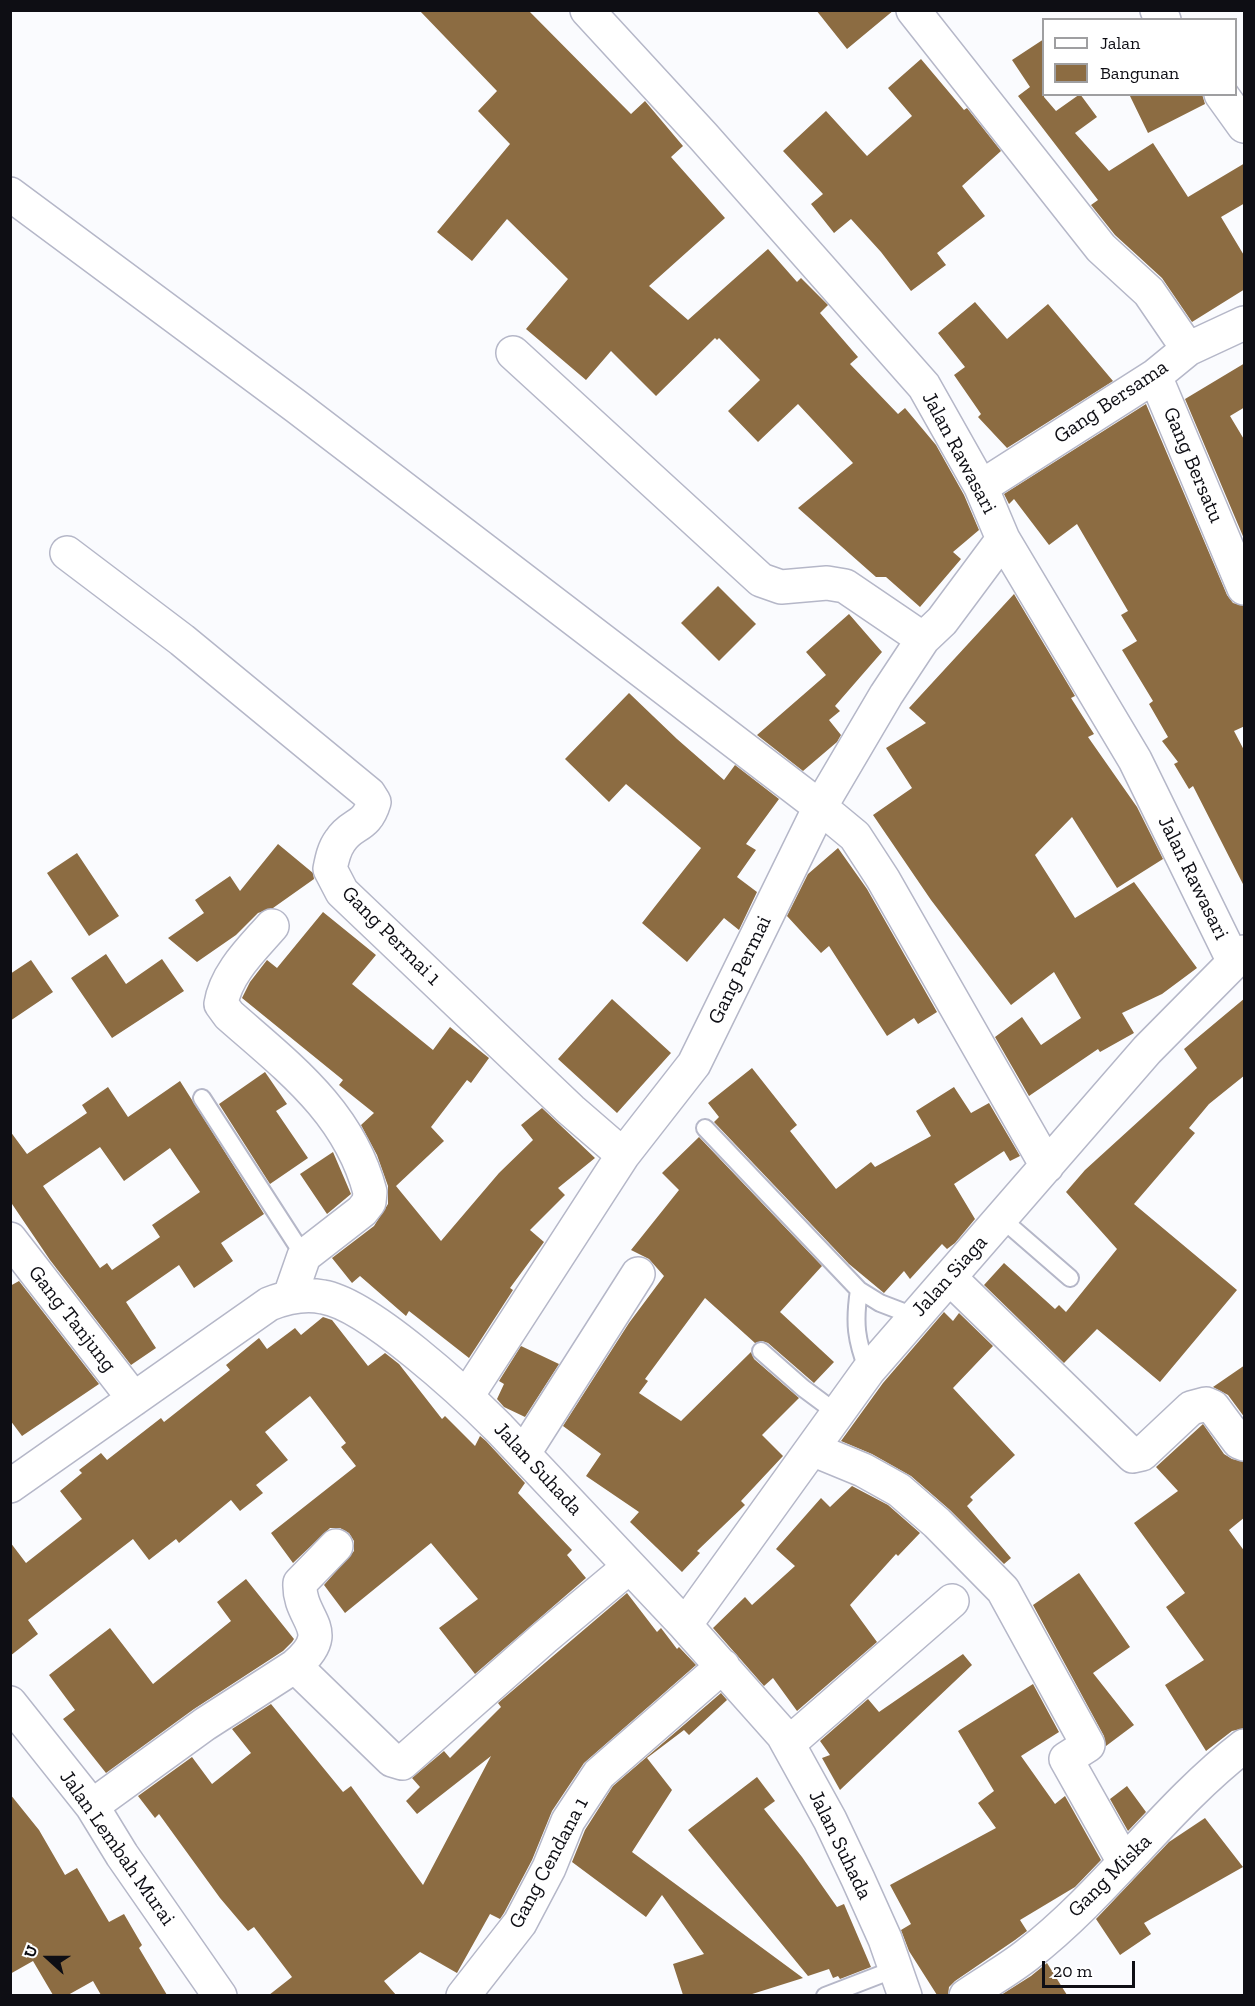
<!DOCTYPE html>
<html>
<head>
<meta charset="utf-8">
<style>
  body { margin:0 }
  #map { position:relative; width:1255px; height:2006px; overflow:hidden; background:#fafbfe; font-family:"Zilla Slab",serif }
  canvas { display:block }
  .frame { position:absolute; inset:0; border:12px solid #0e0e14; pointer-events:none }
  .legend { position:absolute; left:1042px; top:18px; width:195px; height:78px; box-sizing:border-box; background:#fff; border:2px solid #9f9fa1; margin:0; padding:8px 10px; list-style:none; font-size:18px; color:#0e0e14 }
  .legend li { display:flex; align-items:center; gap:12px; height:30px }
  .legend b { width:30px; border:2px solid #9f9fa1 }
  .north { position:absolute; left:18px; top:1928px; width:60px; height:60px; -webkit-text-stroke:4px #fff; paint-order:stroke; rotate:291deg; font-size:16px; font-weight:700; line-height:24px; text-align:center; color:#0e0e14 }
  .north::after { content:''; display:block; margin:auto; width:21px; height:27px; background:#0e0e14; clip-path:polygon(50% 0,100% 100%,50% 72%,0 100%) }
  .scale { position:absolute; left:1042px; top:1961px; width:93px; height:27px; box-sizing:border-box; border:3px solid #0e0e14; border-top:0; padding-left:8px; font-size:18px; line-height:21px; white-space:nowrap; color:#0e0e14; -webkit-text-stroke:4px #fff; paint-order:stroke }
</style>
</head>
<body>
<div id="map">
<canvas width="1255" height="2006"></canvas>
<div class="frame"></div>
<ul class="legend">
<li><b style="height:8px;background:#fff"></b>Jalan</li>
<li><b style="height:16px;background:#8c6c42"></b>Bangunan</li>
</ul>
<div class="north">U</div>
<div class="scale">20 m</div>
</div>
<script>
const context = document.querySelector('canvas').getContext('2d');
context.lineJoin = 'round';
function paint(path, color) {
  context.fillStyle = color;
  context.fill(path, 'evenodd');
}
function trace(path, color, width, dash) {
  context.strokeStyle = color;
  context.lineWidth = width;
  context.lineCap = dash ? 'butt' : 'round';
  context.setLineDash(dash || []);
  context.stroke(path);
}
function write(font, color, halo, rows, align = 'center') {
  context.font = font + ' "Zilla Slab",serif';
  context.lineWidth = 4.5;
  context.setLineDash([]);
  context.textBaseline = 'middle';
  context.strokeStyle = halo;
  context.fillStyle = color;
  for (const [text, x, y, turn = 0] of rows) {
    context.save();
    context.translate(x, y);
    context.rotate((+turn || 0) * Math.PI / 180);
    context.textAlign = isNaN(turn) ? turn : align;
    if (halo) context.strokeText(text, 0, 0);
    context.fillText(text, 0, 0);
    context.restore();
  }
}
paint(new Path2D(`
  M 419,10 L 528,10 L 631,114 L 645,101 L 683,146 L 671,157 L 725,218 L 649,286 L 688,320 L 768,249 L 797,282 L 801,278 L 828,305 L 820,313 L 858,357 L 850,364 L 898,414 L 905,408 L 936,445 L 964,495 L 979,530 L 953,552 L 961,559 L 920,607 L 886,577 L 876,577 L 798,508 L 853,463 L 798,404 L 758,442 L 728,411 L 760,380 L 719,338 L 717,340 L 715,338 L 656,396 L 611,351 L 586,380 L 526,329 L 568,279 L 507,219 L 472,261 L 437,232 L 510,144 L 478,111 L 497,91 Z
  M 816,10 L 894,10 L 847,49 Z
  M 1044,39 L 1044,97 L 1056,111 L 1080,94 L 1097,117 L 1075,133 L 1109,171 L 1153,143 L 1188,197 L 1245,163 L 1245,203 L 1221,217 L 1245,257 L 1245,289 L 1192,322 L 1162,278 L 1115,235 L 1091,205 L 1098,200 L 1018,96 L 1030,87 L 1012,60 Z
  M 921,59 L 964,110 L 967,108 L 1001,151 L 962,186 L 985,216 L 937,253 L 946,265 L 911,291 L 881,252 L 851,219 L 834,233 L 811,204 L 823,194 L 783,151 L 826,111 L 867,156 L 912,116 L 888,88 Z
  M 1129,94 L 1202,94 L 1205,104 L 1148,133 Z
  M 975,302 L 1007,339 L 1048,304 L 1113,381 L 1007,448 L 978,417 L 981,414 L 954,375 L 965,367 L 938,333 Z
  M 1245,363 L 1245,407 L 1230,416 L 1245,441 L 1245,541 L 1185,399 Z
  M 1146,404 L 1227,595 L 1233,603 L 1245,606 L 1245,726 L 1234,731 L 1245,752 L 1245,888 L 1193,786 L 1189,789 L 1174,764 L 1178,762 L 1162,741 L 1168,737 L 1149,704 L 1153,701 L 1122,650 L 1137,641 L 1121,615 L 1128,611 L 1077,524 L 1049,545 L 1014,499 L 1009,504 L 1004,494 Z
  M 718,586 L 756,624 L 719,661 L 681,623 Z
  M 1014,594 L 1075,696 L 1071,698 L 1094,734 L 1088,737 L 1137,807 L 1163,859 L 1117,888 L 1072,817 L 1035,855 L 1075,918 L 1134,882 L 1197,968 L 1162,994 L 1122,1013 L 1134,1033 L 1100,1052 L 1098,1049 L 1029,1096 L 995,1037 L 1022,1017 L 1041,1045 L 1081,1018 L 1054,972 L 1011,1005 L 931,900 L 873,815 L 912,788 L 886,748 L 926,723 L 909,708 Z
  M 849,614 L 882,652 L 835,706 L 840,711 L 829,720 L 841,735 L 837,742 L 803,771 L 757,735 L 826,675 L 806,652 Z
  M 629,693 L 677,739 L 724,780 L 735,765 L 779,799 L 746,844 L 756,850 L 737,877 L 757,892 L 739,930 L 724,918 L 687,962 L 642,923 L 701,848 L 626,784 L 609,802 L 565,759 Z
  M 278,844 L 313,873 L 314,879 L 273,908 L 258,913 L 236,935 L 197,962 L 168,938 L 204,913 L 195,900 L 230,876 L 240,891 Z
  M 838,848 L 867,889 L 937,1012 L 918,1024 L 914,1018 L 887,1036 L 829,946 L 821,953 L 787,916 L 808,874 Z
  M 77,853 L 119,916 L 89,936 L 47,873 Z
  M 323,912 L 376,955 L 352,984 L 433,1050 L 450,1027 L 489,1058 L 471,1083 L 467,1080 L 431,1127 L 444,1141 L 396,1186 L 441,1241 L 499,1173 L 533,1140 L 521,1125 L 542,1108 L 595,1158 L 558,1188 L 565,1195 L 530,1230 L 544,1242 L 510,1288 L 513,1290 L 469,1358 L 409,1311 L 406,1316 L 360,1276 L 352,1283 L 332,1258 L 374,1226 L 388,1204 L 388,1186 L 377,1155 L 361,1125 L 374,1113 L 339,1085 L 343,1080 L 242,998 L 250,982 L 267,960 L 277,968 Z
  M 106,954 L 126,984 L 162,959 L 184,991 L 112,1038 L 71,978 Z
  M 31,960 L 53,992 L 10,1021 L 10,974 Z
  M 1245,998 L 1245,1075 L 1209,1104 L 1189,1128 L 1195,1133 L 1134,1204 L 1237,1290 L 1160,1382 L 1097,1329 L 1064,1363 L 984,1285 L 1004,1263 L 1055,1309 L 1059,1305 L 1066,1312 L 1117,1249 L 1066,1192 L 1085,1170 L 1197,1068 L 1184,1049 Z
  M 612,999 L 671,1053 L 617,1113 L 558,1059 Z
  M 752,1068 L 797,1125 L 790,1131 L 836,1189 L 871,1162 L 875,1167 L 931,1136 L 916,1111 L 954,1087 L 971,1113 L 989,1103 L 1020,1156 L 1010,1161 L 1004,1151 L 954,1184 L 975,1219 L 955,1243 L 947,1249 L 942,1244 L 910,1279 L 904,1271 L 884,1293 L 849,1264 L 714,1122 L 719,1117 L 708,1103 Z
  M 265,1072 L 287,1104 L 276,1111 L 308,1158 L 270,1184 L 219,1104 Z
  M 180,1081 L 264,1214 L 221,1243 L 233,1261 L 194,1288 L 179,1265 L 126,1302 L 156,1348 L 131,1365 L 50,1260 L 10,1201 L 10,1131 L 27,1154 L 87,1113 L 82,1105 L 108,1087 L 128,1117 ZM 100,1147 L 124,1181 L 170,1148 L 200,1192 L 152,1225 L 160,1237 L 112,1270 L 107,1263 L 100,1268 L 43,1186 Z
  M 699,1137 L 822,1266 L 780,1312 L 834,1362 L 814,1383 L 768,1343 L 762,1341 L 755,1343 L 705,1298 L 645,1379 L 648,1381 L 639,1393 L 681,1421 L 751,1352 L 754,1359 L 799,1398 L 762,1435 L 783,1456 L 741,1501 L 745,1505 L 697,1551 L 700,1553 L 682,1572 L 630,1522 L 639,1512 L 586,1476 L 601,1454 L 563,1426 L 629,1323 L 664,1276 L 649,1259 L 631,1250 L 679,1190 L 662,1173 Z
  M 333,1152 L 351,1194 L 327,1214 L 300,1174 Z
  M 19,1281 L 99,1384 L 22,1436 L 10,1420 L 10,1286 Z
  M 944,1312 L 953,1321 L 959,1313 L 993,1346 L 953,1388 L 1015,1455 L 970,1497 L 973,1500 L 967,1506 L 1011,1558 L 1004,1564 L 950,1510 L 911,1476 L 872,1454 L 841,1441 L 883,1383 Z
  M 323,1317 L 332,1320 L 368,1366 L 385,1353 L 399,1364 L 442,1419 L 445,1416 L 475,1446 L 480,1436 L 486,1441 L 525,1483 L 518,1493 L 572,1550 L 567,1555 L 586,1578 L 475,1674 L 439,1628 L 478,1599 L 431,1543 L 345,1613 L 324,1585 L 354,1551 L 354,1541 L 349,1533 L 340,1528 L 330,1528 L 293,1563 L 271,1533 L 356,1466 L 341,1447 L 346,1443 L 310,1396 L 265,1432 L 288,1460 L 256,1485 L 263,1493 L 240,1511 L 231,1500 L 179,1543 L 176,1539 L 149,1560 L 133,1539 L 28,1620 L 38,1634 L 10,1656 L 10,1542 L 26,1563 L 82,1519 L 60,1491 L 82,1473 L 79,1470 L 101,1453 L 107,1460 L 161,1418 L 164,1422 L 230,1370 L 226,1365 L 259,1338 L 267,1349 L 295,1328 L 301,1335 Z
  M 521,1346 L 559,1364 L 525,1417 L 504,1407 L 497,1399 L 504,1384 L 499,1381 Z
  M 1245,1365 L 1245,1418 L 1228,1395 L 1213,1387 Z
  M 1203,1424 L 1224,1454 L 1232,1459 L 1245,1462 L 1245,1517 L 1229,1530 L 1245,1552 L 1245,1728 L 1232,1731 L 1206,1751 L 1165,1685 L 1204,1660 L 1166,1607 L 1185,1593 L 1134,1523 L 1178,1491 L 1156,1467 Z
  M 852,1486 L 888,1505 L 920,1533 L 898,1556 L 896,1554 L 850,1605 L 877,1642 L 797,1711 L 773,1678 L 764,1686 L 713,1628 L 745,1597 L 752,1605 L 795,1566 L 776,1549 L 821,1498 L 830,1507 Z
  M 1079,1573 L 1130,1647 L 1093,1673 L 1134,1725 L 1106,1746 L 1104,1736 L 1033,1605 Z
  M 246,1579 L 294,1639 L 292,1642 L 283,1651 L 194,1709 L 106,1773 L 63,1719 L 75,1710 L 49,1675 L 110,1628 L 153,1684 L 231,1621 L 217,1602 Z
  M 627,1593 L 657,1632 L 661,1628 L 677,1649 L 679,1647 L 696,1665 L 584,1763 L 552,1811 L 532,1860 L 504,1913 L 500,1919 L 490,1914 L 457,1973 L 420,1952 L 384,1981 L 396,1995 L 269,1995 L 292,1977 L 254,1927 L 248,1931 L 220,1898 L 159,1814 L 155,1818 L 138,1796 L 192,1757 L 212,1784 L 251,1753 L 232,1729 L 271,1704 L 343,1792 L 351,1786 L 423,1885 L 491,1756 L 417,1814 L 406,1801 L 420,1787 L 412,1778 L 444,1751 L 450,1758 L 501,1707 L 498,1703 Z
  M 963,1654 L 972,1665 L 840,1790 L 822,1758 L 830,1755 L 820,1741 L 868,1699 L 879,1712 Z
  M 1033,1684 L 1059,1732 L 1021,1756 L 1055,1804 L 1065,1796 L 1101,1860 L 1075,1887 L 1020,1920 L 1027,1931 L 1015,1940 L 955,1981 L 949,1987 L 948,1995 L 937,1995 L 909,1951 L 901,1930 L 911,1924 L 890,1885 L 996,1828 L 978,1803 L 994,1791 L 958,1731 Z
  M 721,1693 L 727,1700 L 689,1735 L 684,1730 L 647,1758 L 672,1790 L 632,1852 L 803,1978 L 749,1995 L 683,1995 L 673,1964 L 704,1954 L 662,1895 L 646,1917 L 572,1862 L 585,1830 L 613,1786 Z
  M 757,1777 L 775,1801 L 764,1809 L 802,1857 L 837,1907 L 844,1904 L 871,1967 L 840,1979 L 838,1976 L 833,1978 L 829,1969 L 808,1976 L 688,1830 Z
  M 1127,1786 L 1146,1812 L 1128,1831 L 1110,1799 Z
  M 10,1794 L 39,1830 L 65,1875 L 77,1868 L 109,1922 L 124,1914 L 142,1945 L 139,1948 L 167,1995 L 101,1995 L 93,1981 L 68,1995 L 53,1995 L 33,1961 L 10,1974 Z
  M 1205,1818 L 1243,1867 L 1144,1923 L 1151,1934 L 1120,1955 L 1096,1919 L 1169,1842 Z
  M 1047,1963 L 1067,1995 L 1001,1995 L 1031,1976 Z`), '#8c6c42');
const lane = new Path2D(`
  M 202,1098 L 304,1256
  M 705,1128 L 859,1290 L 880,1303 L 914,1316
  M 1002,1219 L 1070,1278
  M 859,1290 C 854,1323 856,1340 868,1371
  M 761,1351 L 803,1388 L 838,1414
  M 825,1996 L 895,1969`);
const street = new Path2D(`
  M 587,10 L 703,136 L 924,386 L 981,487 L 1003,539 L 1135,760 L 1234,962
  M 913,10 L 1101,248 L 1149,292 L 1188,349
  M 1157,10 L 1164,20
  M 1221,94 L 1244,126
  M 10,194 L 297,407 L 820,807 L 855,836 L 883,879 L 1047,1166
  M 513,353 L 761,580 L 781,587 L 827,583 L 845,586 L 923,639
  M 1155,376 L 1244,588
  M 981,487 L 1155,376 L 1188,349 L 1244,323
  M 67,553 L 182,640 L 369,794 L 374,802 C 366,829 352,822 340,841 C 334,849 332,859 330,869 L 342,892 L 571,1110 L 623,1155
  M 272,926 C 252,949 226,973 221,1004 L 229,1015 C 288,1067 349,1112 370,1192 L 369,1202 L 362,1211 L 304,1256 L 290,1296
  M 10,1239 L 134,1399
  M 950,1278 L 1133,1456 L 1142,1454 L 1191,1408 L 1206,1404 L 1213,1407 L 1239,1442 L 1244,1444
  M 467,1396 L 623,1155 L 694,1064 L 820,807 L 886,695 L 923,639 L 942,621 L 1003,539
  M 812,1449 L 863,1470 L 899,1490 L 937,1523 L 1003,1590 L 1088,1745 L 1066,1759 L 1124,1862
  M 524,1453 L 638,1274
  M 10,1486 L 269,1304 C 287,1297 304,1293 323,1297 C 368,1304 465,1394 499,1428 L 685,1625 L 783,1735 L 830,1820 L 858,1879 L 885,1939 L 905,1996
  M 336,1546 L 300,1583 C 298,1621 338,1629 295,1666 L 392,1760 L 402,1763 L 544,1638 L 629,1567
  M 685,1625 L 868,1371 L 1147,1050 L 1244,952
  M 10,1703 L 92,1806 L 122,1855 L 220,1996
  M 788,1744 L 952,1601
  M 92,1806 L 205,1724 L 295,1666
  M 463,1996 L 520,1923 L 549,1868 L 568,1821 L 599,1774 L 723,1666
  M 966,1996 C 986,1982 1008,1970 1027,1955 C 1107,1893 1165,1807 1244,1746`);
trace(lane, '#b5b7c8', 20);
trace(street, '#b5b7c8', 36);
trace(lane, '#fff', 16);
trace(street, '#fff', 33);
write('21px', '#0e0e14', '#fff', [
  ["Gang Bersama",1111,402,-34],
  ["Jalan Rawasari",959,453,62],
  ["Gang Bersatu",1193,465,67],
  ["Jalan Rawasari",1193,878,64],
  ["Gang Permai 1",391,936,45],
  ["Gang Permai",740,970,-64],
  ["Jalan Siaga",950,1276,-48],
  ["Gang Tanjung",72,1319,52],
  ["Jalan Suhada",538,1469,47],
  ["Jalan Suhada",840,1845,64],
  ["Jalan Lembah Murai",117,1848,55],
  ["Gang Cendana 1",549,1863,-62],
  ["Gang Miska",1110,1876,-45]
]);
</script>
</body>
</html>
